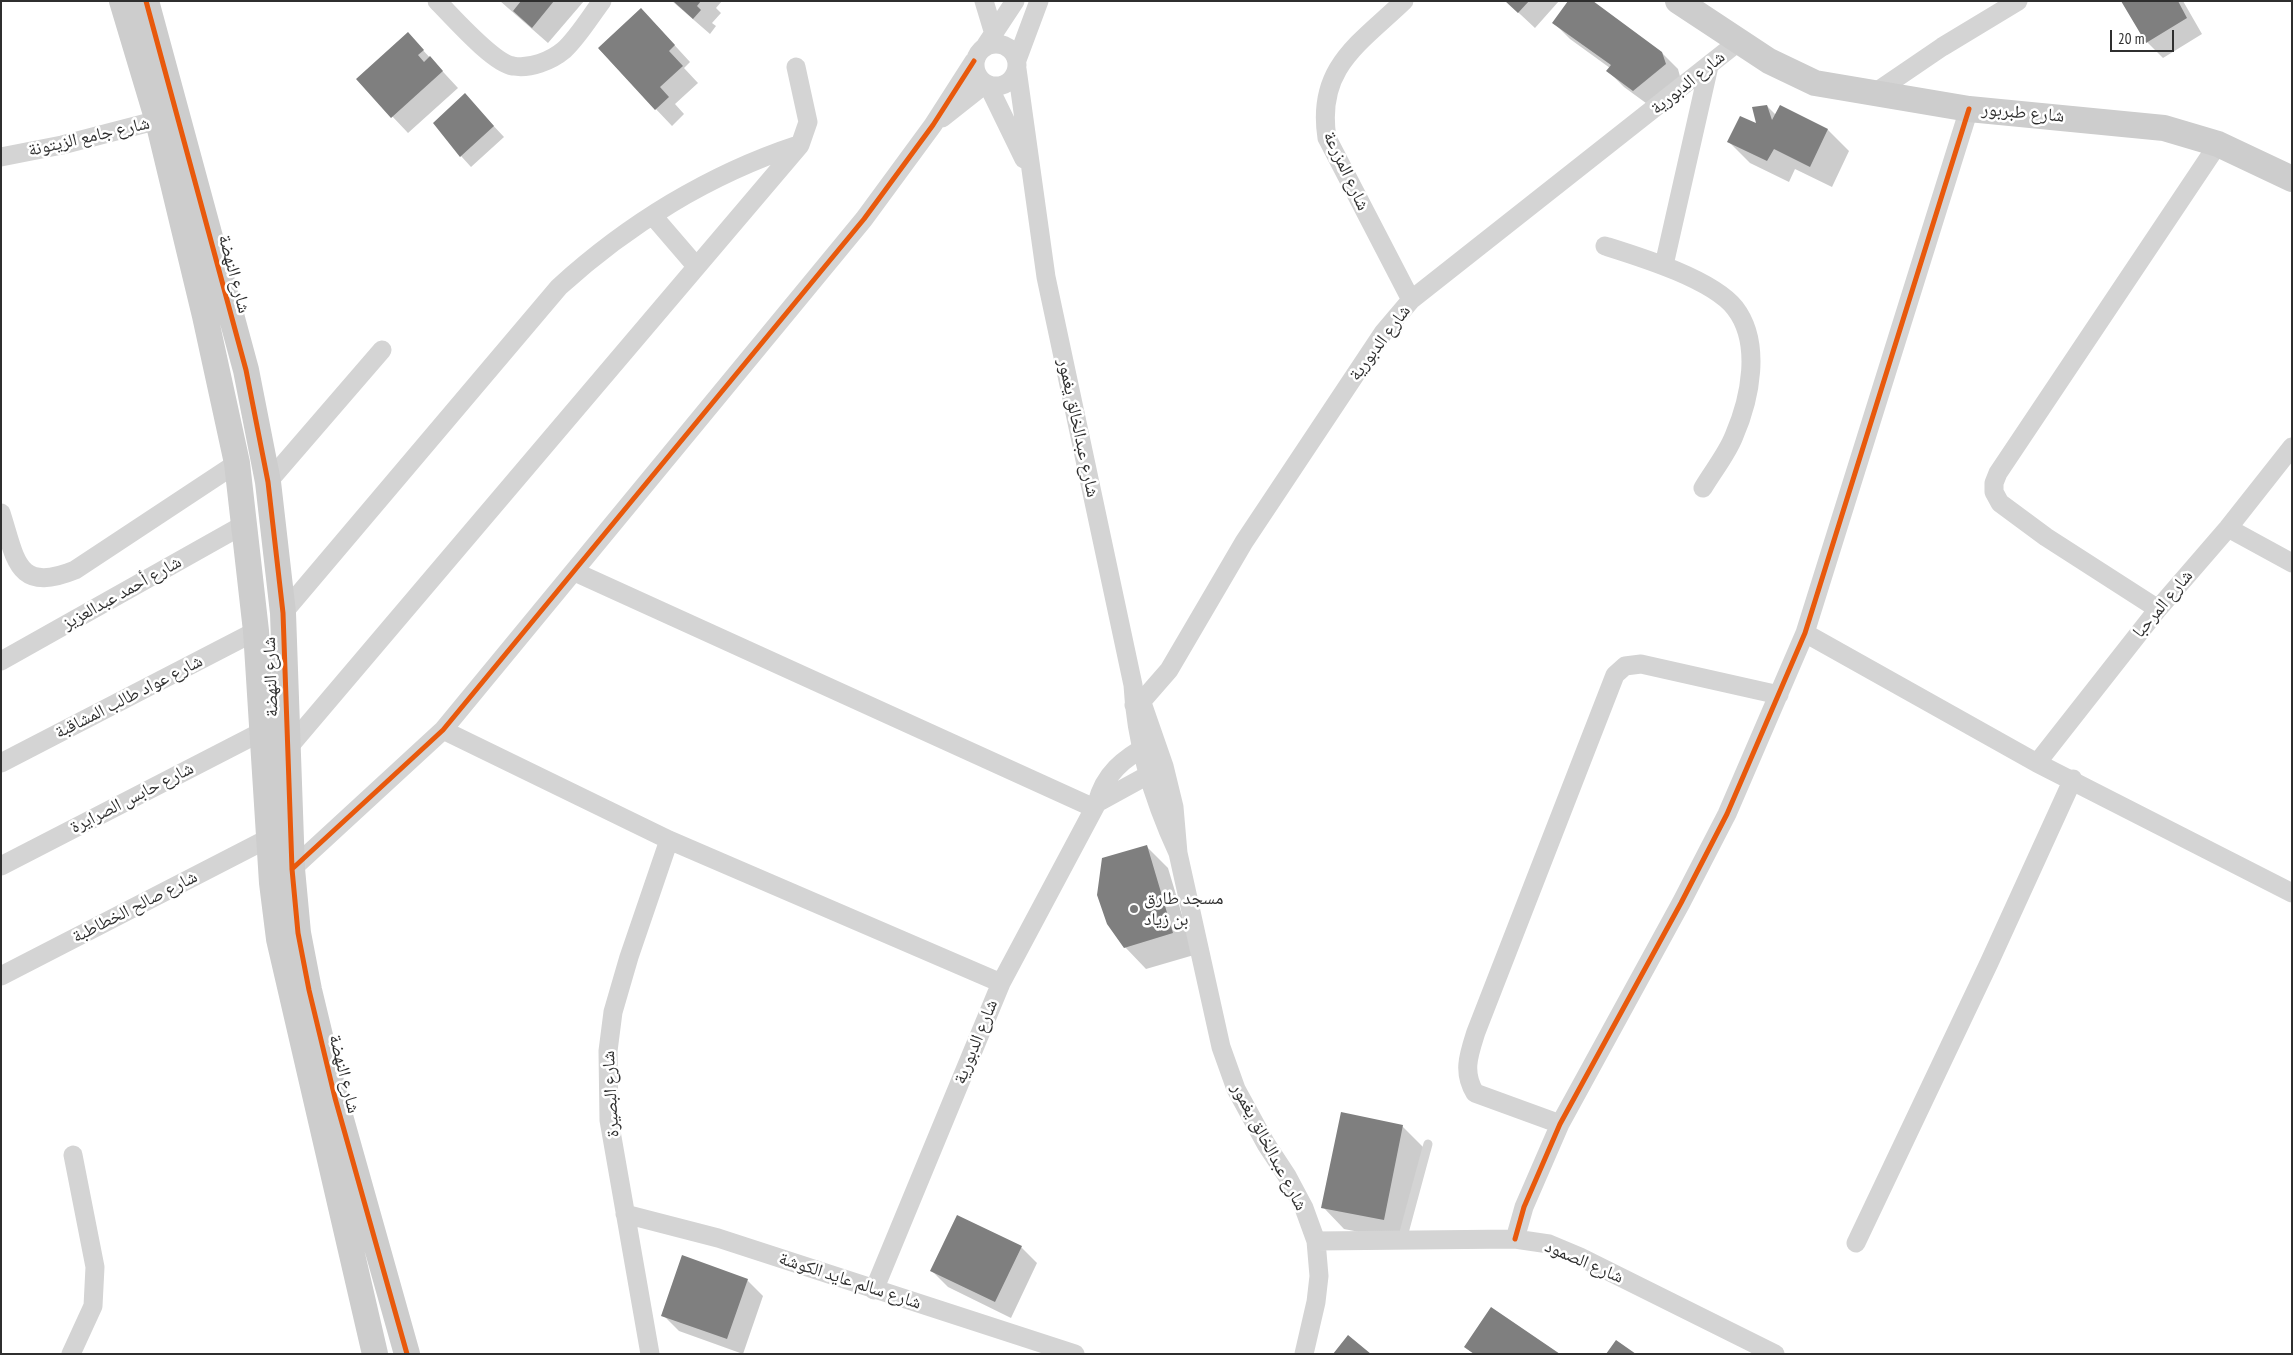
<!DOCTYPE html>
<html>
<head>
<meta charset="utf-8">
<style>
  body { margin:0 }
  #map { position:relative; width:2293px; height:1355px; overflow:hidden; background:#fff; font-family:"PT Sans Narrow",sans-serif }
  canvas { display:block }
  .frame { position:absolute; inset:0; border:2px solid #2f2f2f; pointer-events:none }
  .scale { position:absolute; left:2110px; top:30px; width:64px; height:22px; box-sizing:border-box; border:2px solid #2f2f2f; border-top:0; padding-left:6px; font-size:15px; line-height:18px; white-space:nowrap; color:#2f2f2f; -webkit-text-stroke:4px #fff; paint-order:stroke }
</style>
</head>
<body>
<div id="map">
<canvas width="2293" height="1355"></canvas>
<div class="frame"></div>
<div class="scale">20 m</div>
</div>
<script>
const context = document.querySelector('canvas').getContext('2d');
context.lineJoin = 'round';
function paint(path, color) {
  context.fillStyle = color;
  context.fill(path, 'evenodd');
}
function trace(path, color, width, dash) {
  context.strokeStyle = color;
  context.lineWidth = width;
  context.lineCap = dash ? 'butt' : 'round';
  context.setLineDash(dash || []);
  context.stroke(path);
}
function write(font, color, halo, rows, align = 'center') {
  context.font = font + ' "PT Sans Narrow","Noto Naskh Arabic",sans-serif';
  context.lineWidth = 5;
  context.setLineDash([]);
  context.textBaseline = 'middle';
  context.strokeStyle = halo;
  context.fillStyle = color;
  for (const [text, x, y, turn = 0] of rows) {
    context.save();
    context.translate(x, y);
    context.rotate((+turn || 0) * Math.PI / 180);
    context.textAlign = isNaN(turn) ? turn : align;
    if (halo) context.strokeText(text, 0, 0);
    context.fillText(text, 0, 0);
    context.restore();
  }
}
paint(new Path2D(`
  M 500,1 L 584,1 L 548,43 Z
  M 672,1 L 722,1 L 716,8 L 721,13 L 712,23 L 716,26 L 710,34 Z
  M 1506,1 L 1559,1 L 1535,28 Z
  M 2123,1 L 2183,1 L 2202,34 L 2163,58 L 2147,42 Z
  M 1554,23 L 1661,52 L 1678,69 L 1681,80 L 1650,106 L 1624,87 L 1608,71 L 1610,68 L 1570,39 Z
  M 657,26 L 690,62 L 684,68 L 698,83 L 675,104 L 684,114 L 672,126 L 599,49 Z
  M 408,34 L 458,88 L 408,133 L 358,80 Z
  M 475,106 L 504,137 L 471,167 L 461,156 Z
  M 1767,106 L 1776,115 L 1781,107 L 1828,130 L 1849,151 L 1832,187 L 1795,169 L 1789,182 L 1750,163 L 1729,142 L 1757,125 Z
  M 1146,846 L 1168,868 L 1194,955 L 1146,969 L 1125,947 Z
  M 1402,1126 L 1424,1148 L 1405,1241 L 1344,1229 L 1323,1207 Z
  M 1021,1247 L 1037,1263 L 1011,1318 L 948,1287 L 932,1271 Z
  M 747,1280 L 763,1296 L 743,1354 L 679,1331 L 663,1315 Z`), '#0003');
paint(new Path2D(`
  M 521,1 L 554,1 L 532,28 L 513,11 Z
  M 673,1 L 701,1 L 697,6 L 701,10 L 693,19 Z
  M 1505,1 L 1529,1 L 1518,13 Z
  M 1568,1 L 1593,1 L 1662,52 L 1666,64 L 1633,91 L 1606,71 L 1611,65 L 1552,23 Z
  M 2121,1 L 2178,1 L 2187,18 L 2146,43 Z
  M 641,8 L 675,45 L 669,51 L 683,66 L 660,87 L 669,97 L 655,110 L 598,48 Z
  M 408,32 L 424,50 L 418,55 L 424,62 L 430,56 L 443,71 L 391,118 L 356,79 Z
  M 465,93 L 494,126 L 460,157 L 433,123 Z
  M 1767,105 L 1772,120 L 1780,105 L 1828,129 L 1810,167 L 1774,149 L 1767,161 L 1727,142 L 1740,116 L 1756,123 L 1752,107 Z
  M 1147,845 L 1173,933 L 1124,948 L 1107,924 L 1097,895 L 1102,858 Z
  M 1341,1112 L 1403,1125 L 1384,1220 L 1321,1208 Z
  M 957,1215 L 1022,1246 L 995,1302 L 930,1271 Z
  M 682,1255 L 748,1279 L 727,1339 L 661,1316 Z
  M 1491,1307 L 1560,1354 L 1474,1354 L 1464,1347 Z
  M 1348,1335 L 1371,1354 L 1333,1354 Z
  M 1616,1340 L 1636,1354 L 1606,1354 Z`), '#7f7f7f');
trace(new Path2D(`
  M 1402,1240 L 1428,1144`), '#d4d4d4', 9);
trace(new Path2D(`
  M 437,1 C 453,17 493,63 513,66 C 530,69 551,61 564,50 C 578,37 590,17 602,1
  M 984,1 L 994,34
  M 1404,1 C 1359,44 1316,68 1327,138 L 1411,300
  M975 65a21 21 0 1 1 42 0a21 21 0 1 1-42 0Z
  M 986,45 L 1015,1
  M 1017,60 L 1039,1
  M 1017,69 L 1046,277 L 1133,685 C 1136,745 1153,799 1178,853
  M 988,85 L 1024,159
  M 1873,94 L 1942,47 L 2018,1
  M 942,118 L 985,84
  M 1,157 L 62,145 L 170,117
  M 653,216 L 696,266
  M 1605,246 C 1640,257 1712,279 1735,308 C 1762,343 1750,399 1734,436 C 1727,454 1713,471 1703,488
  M 1664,265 L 1709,66
  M 268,482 L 382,350
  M 1,513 C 16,559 16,594 75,570 L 237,463
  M 2228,528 L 2292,563
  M 575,572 L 1094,808
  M 2158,609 L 2046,537 L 2000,503 L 1994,492 L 1994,483 L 1998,473 L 2218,144
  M 283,613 L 559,287 C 628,224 710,174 798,145
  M 1805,633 L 2037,763 L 2292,893
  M 1,661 L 243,525
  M 1140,697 L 1164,766 L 1174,807 L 1178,853 L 1221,1047 L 1236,1089 L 1266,1144 L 1287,1176 L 1304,1208 L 1316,1241 L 1319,1276 L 1316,1302 L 1304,1354
  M 1134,705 L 1142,701 L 1169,670 L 1244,542 L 1383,333 L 1411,300 L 1738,42
  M 443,730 L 669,840 L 1001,983
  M 288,748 L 800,145 L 808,122 L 796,67
  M 1,763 L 256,631
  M 2037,763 L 2158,609 L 2228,528 L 2292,447
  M 1097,803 L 1159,769
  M 1,866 L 263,731
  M 292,869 L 443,730 L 864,219 L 933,125 L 974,61
  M 1,976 L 269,838
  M 1560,1124 L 1475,1093 C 1462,1072 1469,1054 1476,1032 L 1615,675 L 1625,666 L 1641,664 L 1779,695
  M 625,1214 L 718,1238 L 1075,1354
  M 1515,1239 L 1524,1207 L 1560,1124 L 1681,903 L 1727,814 L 1805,633 L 1969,109
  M 1316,1241 L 1515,1239 L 1549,1244 L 1580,1257 L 1775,1354
  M 1856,1243 L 1989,963 L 2073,779
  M 874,1290 L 1001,983 L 1097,803 C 1104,774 1124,758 1150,744
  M 71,1354 L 93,1306 L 95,1267 L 73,1155
  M 650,1354 L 609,1120 L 608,1051 L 613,1012 L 629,957 L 669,840`), '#d4d4d4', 19);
trace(new Path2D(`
  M 122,1 L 158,121 L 205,316 L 237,463 L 256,631 L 272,883 L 279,939 L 375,1354
  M 146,1 L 246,370 L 268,482 L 283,613 L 292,869 L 298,933 L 309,990 L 335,1098 L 407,1354
  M 1678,1 L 1769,61 L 1815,83 L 1969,109 L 2164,128 L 2218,144 L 2292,179`), '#cdcdcd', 26);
trace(new Path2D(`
  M 146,1 L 246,370 L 268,482 L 283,613 L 292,869 L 298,933 L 309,990 L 335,1098 L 407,1354
  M 292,869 L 443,730 L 864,219 L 933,125 L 974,61
  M 1515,1239 L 1524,1207 L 1560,1124 L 1681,903 L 1727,814 L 1805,633 L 1969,109`), '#e8590c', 5);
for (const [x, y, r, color] of [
  [1134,909,5,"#787878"]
]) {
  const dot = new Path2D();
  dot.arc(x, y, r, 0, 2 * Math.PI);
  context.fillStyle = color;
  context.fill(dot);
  trace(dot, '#fff', 2);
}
write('18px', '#2f2f2f', '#fff', [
  ["شارع الدبورية",1688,83,-39],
  ["شارع طبربور",2023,113,5],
  ["شارع جامع الزيتونة",89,137,-13],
  ["شارع المزرعة",1346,171,65],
  ["شارع النهضة",234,274,75],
  ["شارع الدبورية",1380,343,-53],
  ["شارع عبدالخالق يغمور",1078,428,78],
  ["شارع أحمد عبدالعزيز",122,593,-29],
  ["شارع المرحبا",2163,604,-50],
  ["شارع النهضة",271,677,-92],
  ["شارع عواد طالب المشاقبة",129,697,-27],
  ["شارع حابس الصرايرة",132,798,-27],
  ["شارع صالح الخطاطبة",135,907,-27],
  ["شارع الدبورية",976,1042,-68],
  ["شارع النهضة",344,1074,76],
  ["شارع البصيرة",611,1094,-93],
  ["شارع عبدالخالق يغمور",1269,1147,62],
  ["شارع الصمود",1584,1262,23],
  ["شارع سالم عايد الكوشة",850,1281,18]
]);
write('18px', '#2f2f2f', '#fff', [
  ["مسجد طارق",1144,899],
  ["بن زياد",1144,920]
], 'left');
</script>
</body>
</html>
